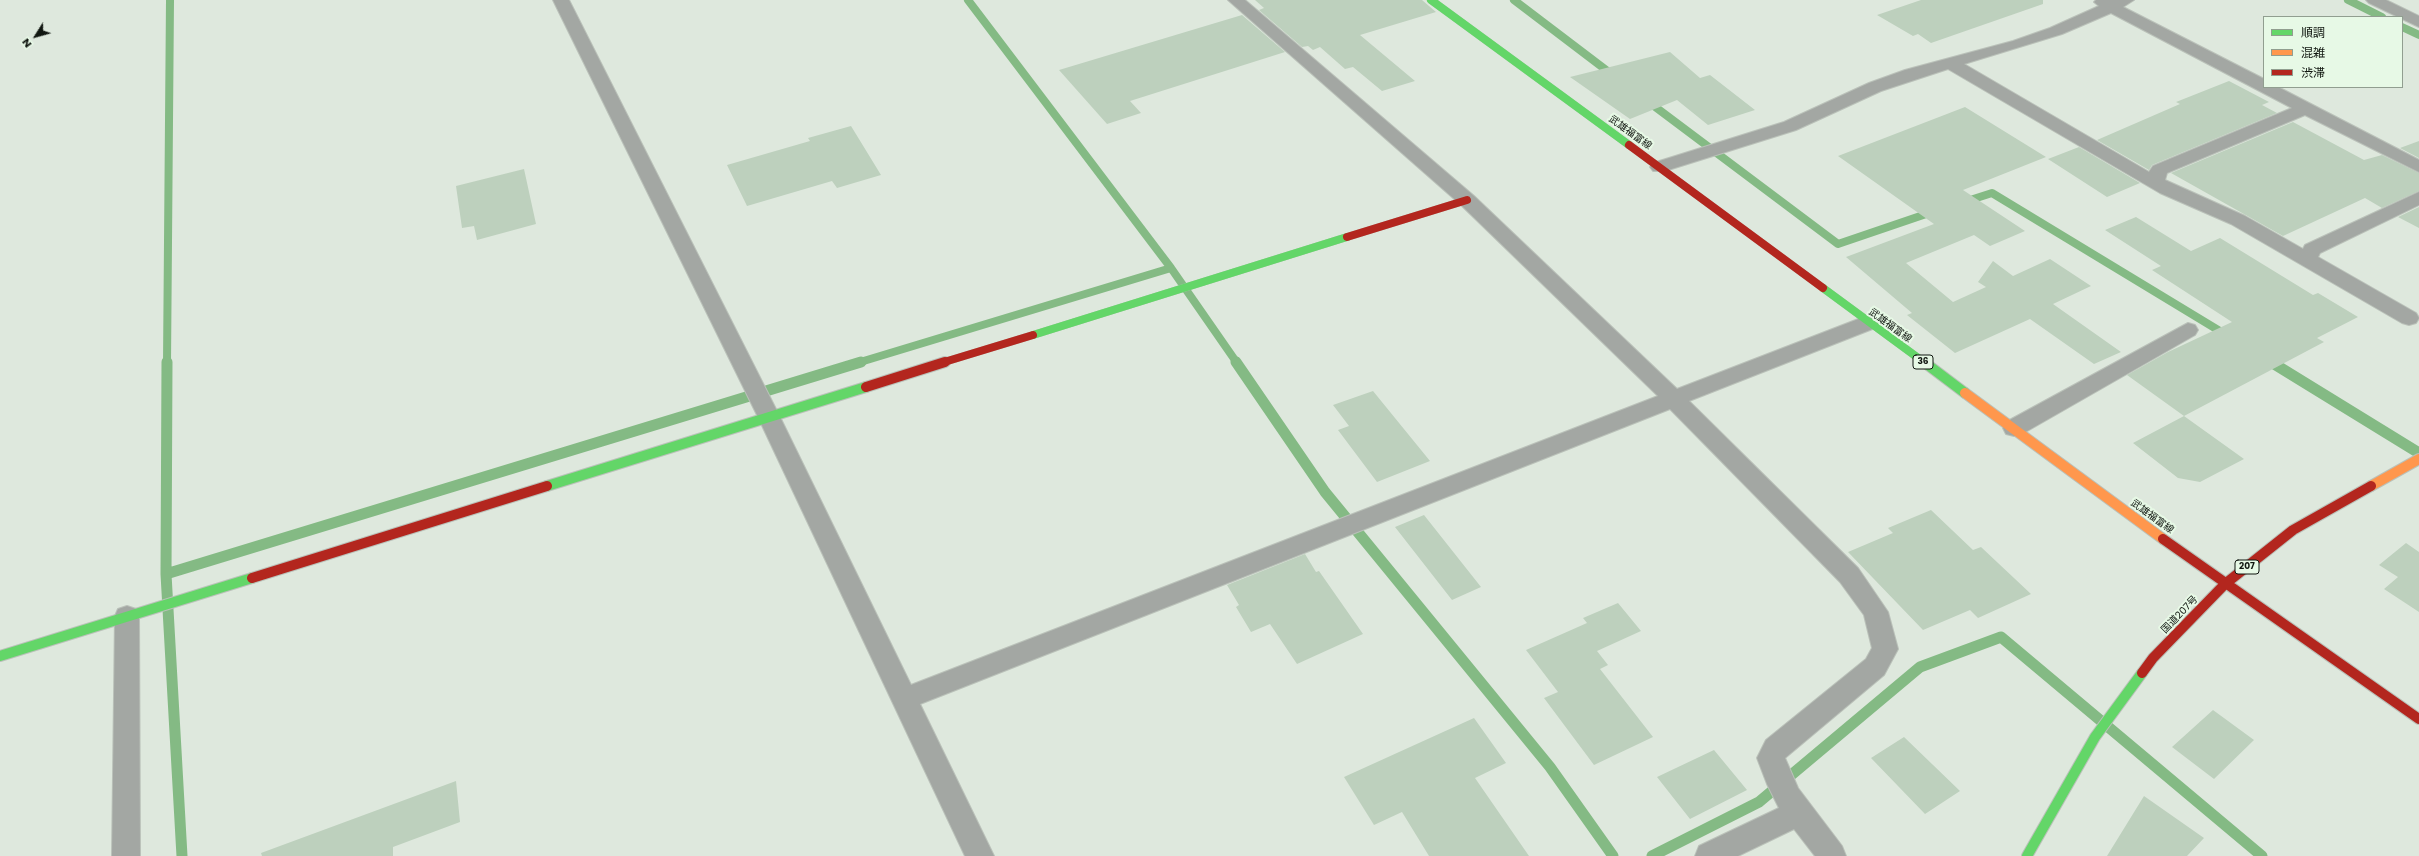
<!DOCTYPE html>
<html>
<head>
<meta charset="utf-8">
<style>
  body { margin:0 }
  #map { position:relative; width:2419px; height:856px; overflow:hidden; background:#dee8dd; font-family:Poppins,"Noto Sans JP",sans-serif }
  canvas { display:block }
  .legend { position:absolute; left:2263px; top:16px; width:140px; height:72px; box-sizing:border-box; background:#e7f9e6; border:1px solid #919e90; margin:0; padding:5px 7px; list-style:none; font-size:12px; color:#101610 }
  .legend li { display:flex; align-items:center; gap:8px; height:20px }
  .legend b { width:20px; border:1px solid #919e90 }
  .north { position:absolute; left:16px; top:16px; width:40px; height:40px; -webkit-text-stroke:3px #e7f9e6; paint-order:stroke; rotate:233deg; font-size:11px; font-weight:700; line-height:16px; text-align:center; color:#101610 }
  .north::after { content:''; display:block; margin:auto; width:14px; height:18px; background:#101610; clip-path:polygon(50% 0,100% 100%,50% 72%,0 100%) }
</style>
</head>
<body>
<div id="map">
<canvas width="2419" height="856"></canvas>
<ul class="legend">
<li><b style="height:5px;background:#63d668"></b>順調</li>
<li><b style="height:5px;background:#ff974d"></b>混雑</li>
<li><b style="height:5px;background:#b3261e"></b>渋滞</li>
</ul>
<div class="north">N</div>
</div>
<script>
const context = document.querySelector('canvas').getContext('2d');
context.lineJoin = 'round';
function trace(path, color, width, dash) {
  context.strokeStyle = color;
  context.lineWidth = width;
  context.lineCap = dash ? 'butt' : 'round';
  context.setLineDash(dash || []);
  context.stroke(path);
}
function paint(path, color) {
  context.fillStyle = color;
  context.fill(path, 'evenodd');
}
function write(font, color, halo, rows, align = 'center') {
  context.font = font + ' Poppins,"Noto Sans JP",sans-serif';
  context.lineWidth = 4;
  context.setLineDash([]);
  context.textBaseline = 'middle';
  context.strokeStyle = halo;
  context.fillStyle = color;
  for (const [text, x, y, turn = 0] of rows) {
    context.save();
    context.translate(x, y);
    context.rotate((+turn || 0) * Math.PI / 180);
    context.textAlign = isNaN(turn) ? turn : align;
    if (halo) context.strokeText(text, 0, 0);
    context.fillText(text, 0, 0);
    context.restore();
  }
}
trace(new Path2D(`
  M 968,0 L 1171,268 L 1237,363
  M 1514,0 L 1614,76
  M 2348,0 L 2382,17
  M 2402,27 L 2419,35
  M 1646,100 L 1838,244 L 1935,211
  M 1964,202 L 1992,193 L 2228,336
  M 2267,360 L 2273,363
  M 167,363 L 170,0
  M 857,363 L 1171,268`), '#84ba84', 8);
trace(new Path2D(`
  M 167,362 L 166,574 L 182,856
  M 1236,362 L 1325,492 L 1550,767 L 1613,856
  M 2271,362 L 2419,453
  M 166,574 L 861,362
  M 1652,856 L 1759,802 L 1920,667 L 2001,637 L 2262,856`), '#84ba84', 11);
paint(new Path2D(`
  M 1255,0 L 1422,0 L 1436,12 L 1360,35 L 1415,81 L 1382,91 L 1353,67 L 1345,69 L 1320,47 L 1313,50 L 1308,46 L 1302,47 L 1259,10 L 1264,8 Z
  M 1921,0 L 2043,0 L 2043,4 L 1931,43 L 1918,34 L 1913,36 L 1877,15 Z
  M 1242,15 L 1285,52 L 1130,101 L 1141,113 L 1107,124 L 1059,70 Z
  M 1670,52 L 1700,78 L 1710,75 L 1755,110 L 1708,125 L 1677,100 L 1630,119 L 1570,77 Z
  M 2229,81 L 2269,102 L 2262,105 L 2277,113 L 2152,165 L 2149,170 L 2097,140 L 2180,104 L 2176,102 Z
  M 1965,107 L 2046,157 L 1963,190 L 2025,231 L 1990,246 L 1974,235 L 1906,263 L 1953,302 L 1986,287 L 1978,282 L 1993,261 L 2013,276 L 2050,259 L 2091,286 L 2053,304 L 2121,352 L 2094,364 L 2030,319 L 1955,353 L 1907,315 L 1912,313 L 1846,257 L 1934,224 L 1838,156 Z
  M 2293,122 L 2364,160 L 2382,155 L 2419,173 L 2419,191 L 2382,208 L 2365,198 L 2283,236 L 2171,173 Z
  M 851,126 L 881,175 L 837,188 L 832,181 L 747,206 L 727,165 L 810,141 L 808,138 Z
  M 2419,141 L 2419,158 L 2400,148 Z
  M 2079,147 L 2140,183 L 2107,197 L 2048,159 Z
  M 524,169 L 536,224 L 477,240 L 474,226 L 462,228 L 456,186 Z
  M 2419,207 L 2419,228 L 2398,217 Z
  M 2136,217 L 2191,251 L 2220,238 L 2313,295 L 2318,293 L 2358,317 L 2317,338 L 2324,342 L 2184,416 L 2127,375 L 2168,352 L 2232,322 L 2152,270 L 2161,266 L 2105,230 Z
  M 1373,391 L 1430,461 L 1377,482 L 1338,430 L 1349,426 L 1333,405 Z
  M 2184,416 L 2244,459 L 2200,482 L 2178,478 L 2133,443 Z
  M 1931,510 L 1973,550 L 1981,547 L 2031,594 L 1978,618 L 1970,610 L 1923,630 L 1848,552 L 1893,533 L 1888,528 Z
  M 1424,515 L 1481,587 L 1452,600 L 1395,527 Z
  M 2406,543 L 2419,552 L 2419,612 L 2384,589 L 2398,577 L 2379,565 Z
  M 1305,554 L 1316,572 L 1319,571 L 1363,634 L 1297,664 L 1270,624 L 1251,632 L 1236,607 L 1239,605 L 1227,585 Z
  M 1618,603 L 1641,631 L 1597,651 L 1608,665 L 1600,669 L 1653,737 L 1594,765 L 1544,698 L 1558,692 L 1526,650 L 1587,623 L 1583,618 Z
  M 2213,710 L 2254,740 L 2214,779 L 2172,747 Z
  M 1474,718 L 1506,763 L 1475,778 L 1529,856 L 1429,856 L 1402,812 L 1374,825 L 1344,777 Z
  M 1904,737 L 1960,791 L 1925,814 L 1871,758 Z
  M 1714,750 L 1747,790 L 1690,819 L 1657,777 Z
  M 456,781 L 460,822 L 393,847 L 393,856 L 262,856 L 261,853 Z
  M 2144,796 L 2204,838 L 2187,856 L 2107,856 Z`), '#bdd0bd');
const street = new Path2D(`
  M 553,0 L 569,0 L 780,417 L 911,685 L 1658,396 L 1460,204 L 1228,0 L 1245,0 L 1474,196 L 1677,389 L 1861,318 L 1868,316 L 1875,318 L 1878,323 L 1875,328 L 1689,401 L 1858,568 L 1888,612 L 1898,649 L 1884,675 L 1785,758 L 1798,788 L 1842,846 L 1846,856 L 1815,856 L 1794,829 L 1738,856 L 1695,856 L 1699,846 L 1779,808 L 1767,784 L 1757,758 L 1766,740 L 1866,659 L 1872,648 L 1864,615 L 1840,582 L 1670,409 L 920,704 L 994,856 L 965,856 L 758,417 Z
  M 2096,0 L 2134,0 L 2123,7 L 2264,79 L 2264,87 L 2278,87 L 2419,160 L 2419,172 L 2305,115 L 2167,173 L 2165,180 L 2245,216 L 2303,249 L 2305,245 L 2419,192 L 2419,205 L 2320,253 L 2318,257 L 2416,313 L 2419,318 L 2416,323 L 2409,325 L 2402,323 L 2231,224 L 2160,193 L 1948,69 L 1881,91 L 1796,130 L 1665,171 L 1653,171 L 1650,167 L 1653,163 L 1784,122 L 1869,83 L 1905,70 L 2013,41 L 2050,28 L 2099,6 L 2094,2 ZM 2111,13 L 2292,108 L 2153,166 L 2149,172 L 1964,64 L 2062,34 Z
  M 2366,0 L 2386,0 L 2419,16 L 2419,27 L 2369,3 Z
  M 2188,323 L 2195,325 L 2198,330 L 2195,335 L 2022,434 L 2014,436 L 2006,434 L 2003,428 L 2006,422 Z
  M 127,606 L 136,609 L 139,616 L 140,856 L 112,856 L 115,616 L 118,609 Z`);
const fastFar1 = new Path2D(`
  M 1431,0 L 1629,145
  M 1823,288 L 1925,363
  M 1033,335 L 1347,237`);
const fast = new Path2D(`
  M 1924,362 L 1965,393
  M 547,486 L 866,387
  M 0,656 L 252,578
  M 2027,856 L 2095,737 L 2142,673`);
const slow = new Path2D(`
  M 1965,393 L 2163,539
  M 2371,486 L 2419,459`);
const jamFar1 = new Path2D(`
  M 1629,145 L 1823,288
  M 1347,237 L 1467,200
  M 941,363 L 1033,335`);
const jam = new Path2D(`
  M 866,387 L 945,362
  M 2163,539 L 2419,719
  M 252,578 L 547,486
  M 2142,673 L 2153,658 L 2225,584 L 2293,530 L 2371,486`);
trace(street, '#bac1b9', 2);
trace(fastFar1, '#bac1b9', 8);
trace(fast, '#bac1b9', 12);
trace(slow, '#bac1b9', 12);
trace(jamFar1, '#bac1b9', 8);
trace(jam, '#bac1b9', 12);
paint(street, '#a3a7a3');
trace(fastFar1, '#63d668', 8);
trace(fast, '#63d668', 10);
trace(slow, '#ff974d', 10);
trace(jamFar1, '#b3261e', 8);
trace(jam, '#b3261e', 10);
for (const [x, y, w] of [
  [1923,362,20],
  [2247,567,24]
]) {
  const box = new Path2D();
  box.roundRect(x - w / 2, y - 7, w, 14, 3);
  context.fillStyle = '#e7f9e6';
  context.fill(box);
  trace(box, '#101610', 1);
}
write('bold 9px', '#101610', null, [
  ["36",1923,362],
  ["207",2247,567]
]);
write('10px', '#101610', '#e7f9e6', [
  ["武雄福富線",1630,133,36],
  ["武雄福富線",1890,326,36],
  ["武雄福富線",2152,517,36],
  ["国道207号",2180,615,-46]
]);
</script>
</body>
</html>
